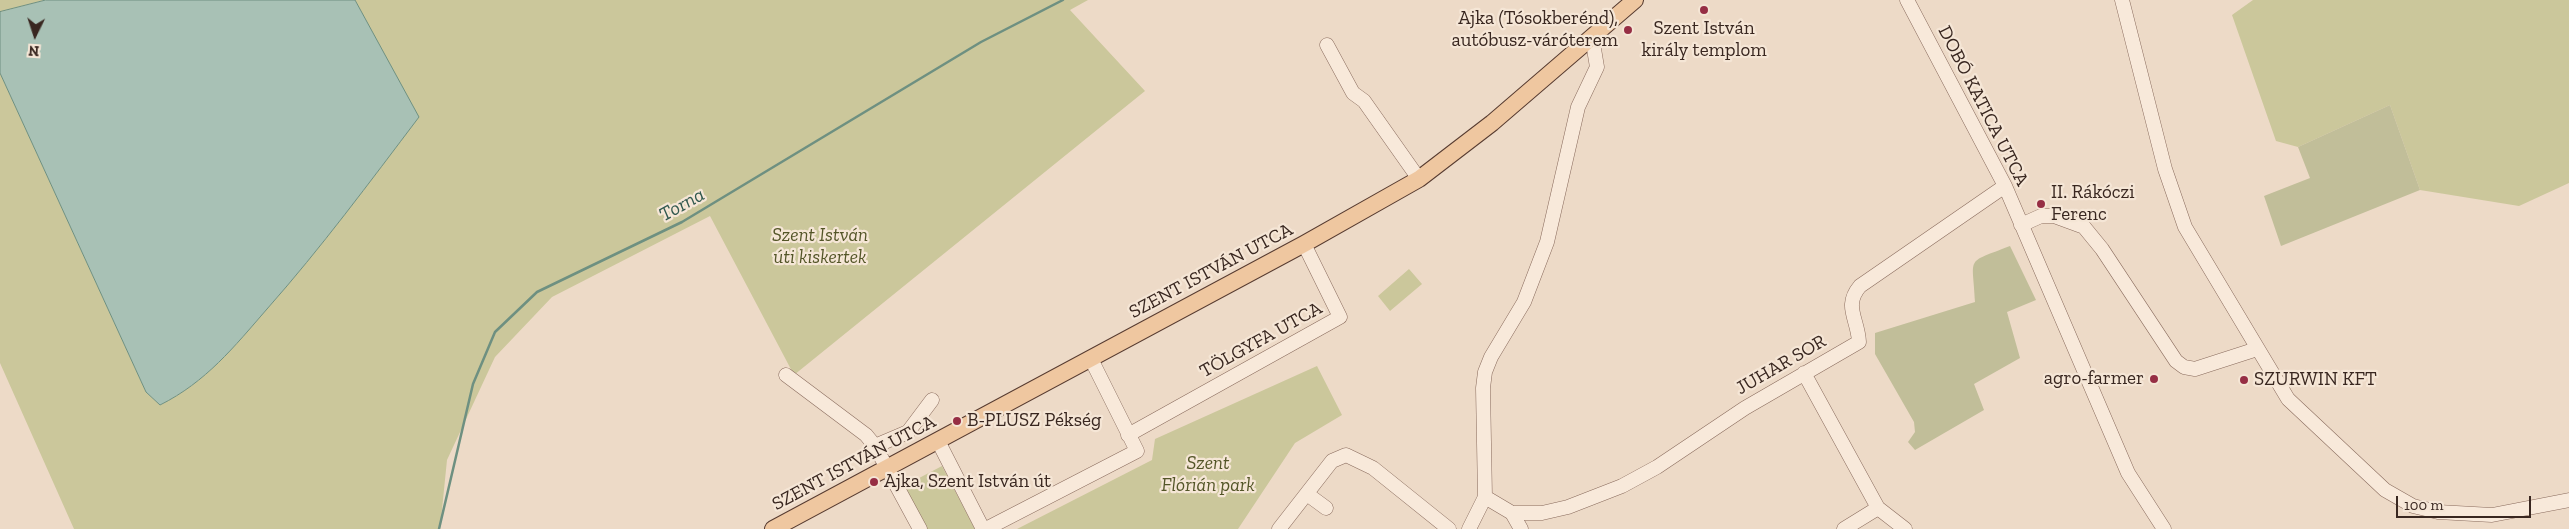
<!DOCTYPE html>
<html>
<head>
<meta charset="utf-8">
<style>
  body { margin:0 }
  #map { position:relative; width:2569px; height:529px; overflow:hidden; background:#eddac7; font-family:"Zilla Slab",serif }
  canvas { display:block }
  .north { position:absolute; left:10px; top:10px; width:50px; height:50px; -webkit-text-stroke:4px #f5e6d6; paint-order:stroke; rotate:184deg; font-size:14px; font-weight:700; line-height:20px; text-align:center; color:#392720 }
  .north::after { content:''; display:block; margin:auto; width:18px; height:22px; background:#392720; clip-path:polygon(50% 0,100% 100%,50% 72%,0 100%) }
  .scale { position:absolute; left:2396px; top:496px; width:135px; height:22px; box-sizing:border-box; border:2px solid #392720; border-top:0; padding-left:6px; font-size:15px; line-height:18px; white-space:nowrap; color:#392720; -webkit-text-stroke:4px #f5e6d6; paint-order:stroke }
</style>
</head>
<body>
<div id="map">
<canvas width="2569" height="529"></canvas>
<div class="north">N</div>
<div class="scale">100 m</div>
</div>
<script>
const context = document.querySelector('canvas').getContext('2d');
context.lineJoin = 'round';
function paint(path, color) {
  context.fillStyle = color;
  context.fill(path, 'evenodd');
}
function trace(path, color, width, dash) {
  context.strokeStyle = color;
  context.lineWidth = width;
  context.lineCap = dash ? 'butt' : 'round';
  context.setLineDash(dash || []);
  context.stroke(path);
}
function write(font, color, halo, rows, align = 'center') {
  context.font = font + ' "Zilla Slab",serif';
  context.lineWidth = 4.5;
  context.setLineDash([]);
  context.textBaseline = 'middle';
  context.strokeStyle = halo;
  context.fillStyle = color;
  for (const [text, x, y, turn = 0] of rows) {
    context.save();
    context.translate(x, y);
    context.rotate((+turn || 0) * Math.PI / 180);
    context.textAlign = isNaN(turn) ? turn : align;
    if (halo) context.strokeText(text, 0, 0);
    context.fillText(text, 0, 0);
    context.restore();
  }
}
paint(new Path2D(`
  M 0,0 L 45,0 L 0,12 Z
  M 355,0 L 1088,0 L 1070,10 L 1145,91 L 794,375 L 710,216 L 552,297 L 495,357 L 447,460 L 440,529 L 74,529 L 0,363 L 0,73 L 146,392 L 160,405 C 206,382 234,347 267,309 C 321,248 369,183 418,118 Z
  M 2253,0 L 2569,0 L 2569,183 L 2519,206 L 2420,190 L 2390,105 L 2298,147 L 2276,141 L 2232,15 Z
  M 1409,269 L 1422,284 L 1390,311 L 1378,296 Z
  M 1317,366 L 1342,415 L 1295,443 L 1238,529 L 1017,529 L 1152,460 L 1155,439 Z
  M 942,466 L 975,529 L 924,529 L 902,487 Z`), '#cbc79b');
paint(new Path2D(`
  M 2390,105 L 2420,190 L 2281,246 L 2264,196 L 2310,178 L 2298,147 Z
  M 2010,246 L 2036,300 L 2007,312 L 2020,358 L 1974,384 L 1984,410 L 1915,450 L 1908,442 L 1915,432 L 1914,422 L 1875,354 L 1875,333 L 1975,302 C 1973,255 1964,264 2010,246 Z`), '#c1be99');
const water = new Path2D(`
  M 46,0 L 355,0 L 419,117 C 369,183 321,248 267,309 C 234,347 206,382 160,405 L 146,392 L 0,73 L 0,12 Z`);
paint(water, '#a8c1b5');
trace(water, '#6e9081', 1);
trace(new Path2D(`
  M 439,529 L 473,384 L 495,332 L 537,292 L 682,222 L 981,42 L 1063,0`), '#6e9081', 2.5);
const minor = new Path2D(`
  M 1907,0 L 2005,186 L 2128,473 L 2164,529
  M 2122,0 L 2165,169 L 2185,227 L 2288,399 L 2385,490 L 2413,506 L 2438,512 L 2492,515 L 2569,500
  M 1327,45 L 1353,93 L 1364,101 L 1419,179
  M 2021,225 L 2041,216 L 2054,216 L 2084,227 L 2102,249 L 2176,361 L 2184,367 L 2195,369 L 2257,349
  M 1804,373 L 1878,508 L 1844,529
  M 786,375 L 866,435 L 875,446 L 920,529
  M 1128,435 L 1340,317 L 1304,244
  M 938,441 L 983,529
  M 875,446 L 908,432 L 932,400
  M 1307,494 L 1326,508
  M 1485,497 L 1512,513 L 1521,529
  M 1878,508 L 1905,529
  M 1512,513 L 1542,513 L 1568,507 L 1622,486 L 1657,467 L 1745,408 L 1859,342 C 1858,319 1843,306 1860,286 L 2005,186
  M 986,529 L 1137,451 L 1091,359
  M 1279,529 L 1332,461 L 1346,455 L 1373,468 L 1449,529
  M 1469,529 L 1485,497 L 1483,388 L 1485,372 L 1491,357 L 1524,302 L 1547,242 L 1578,107 L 1597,67 L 1592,37`);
const major = new Path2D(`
  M 773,529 L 1304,244 L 1419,179 L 1492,123 L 1635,0`);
trace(minor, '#896b5d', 15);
trace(major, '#573b30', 18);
trace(minor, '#f8e9da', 14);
trace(major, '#efc7a0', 16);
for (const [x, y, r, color] of [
  [1704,10,5,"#962e44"],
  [1628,30,5,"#962e44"],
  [2041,204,5,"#962e44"],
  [2154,379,5,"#962e44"],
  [2244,380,5,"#962e44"],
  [957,421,5,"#962e44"],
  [874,482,5,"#962e44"]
]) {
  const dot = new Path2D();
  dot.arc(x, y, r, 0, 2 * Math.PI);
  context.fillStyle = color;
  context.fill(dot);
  trace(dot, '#f5e6d6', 2);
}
write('19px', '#392720', '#f5e6d6', [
  ["Ajka (Tósokberénd),",1618,19,"right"],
  ["autóbusz-váróterem",1618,41,"right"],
  ["Szent István",1704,29,"center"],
  ["király templom",1704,51,"center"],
  ["II. Rákóczi",2051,193],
  ["Ferenc",2051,215],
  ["agro-farmer",2144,379,"right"],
  ["SZURWIN KFT",2254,380],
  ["B-PLUSZ Pékség",967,421],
  ["Ajka, Szent István út",884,482]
], 'left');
write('19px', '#392720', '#f5e6d6', [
  ["DOBÓ KATICA UTCA",1983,106,63],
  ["SZENT ISTVÁN UTCA",1211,271,-28],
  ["TÖLGYFA UTCA",1261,340,-29],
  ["JUHAR SOR",1781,365,-30],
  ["SZENT ISTVÁN UTCA",854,463,-28]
]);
write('italic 19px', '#535527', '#f5e6d6', [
  ["Szent István",820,236],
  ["úti kiskertek",820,258],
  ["Szent",1208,464],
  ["Flórián park",1208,486]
]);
write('italic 20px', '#30584e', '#f5e6d6', [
  ["Torna",682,205,-29]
]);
</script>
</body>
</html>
